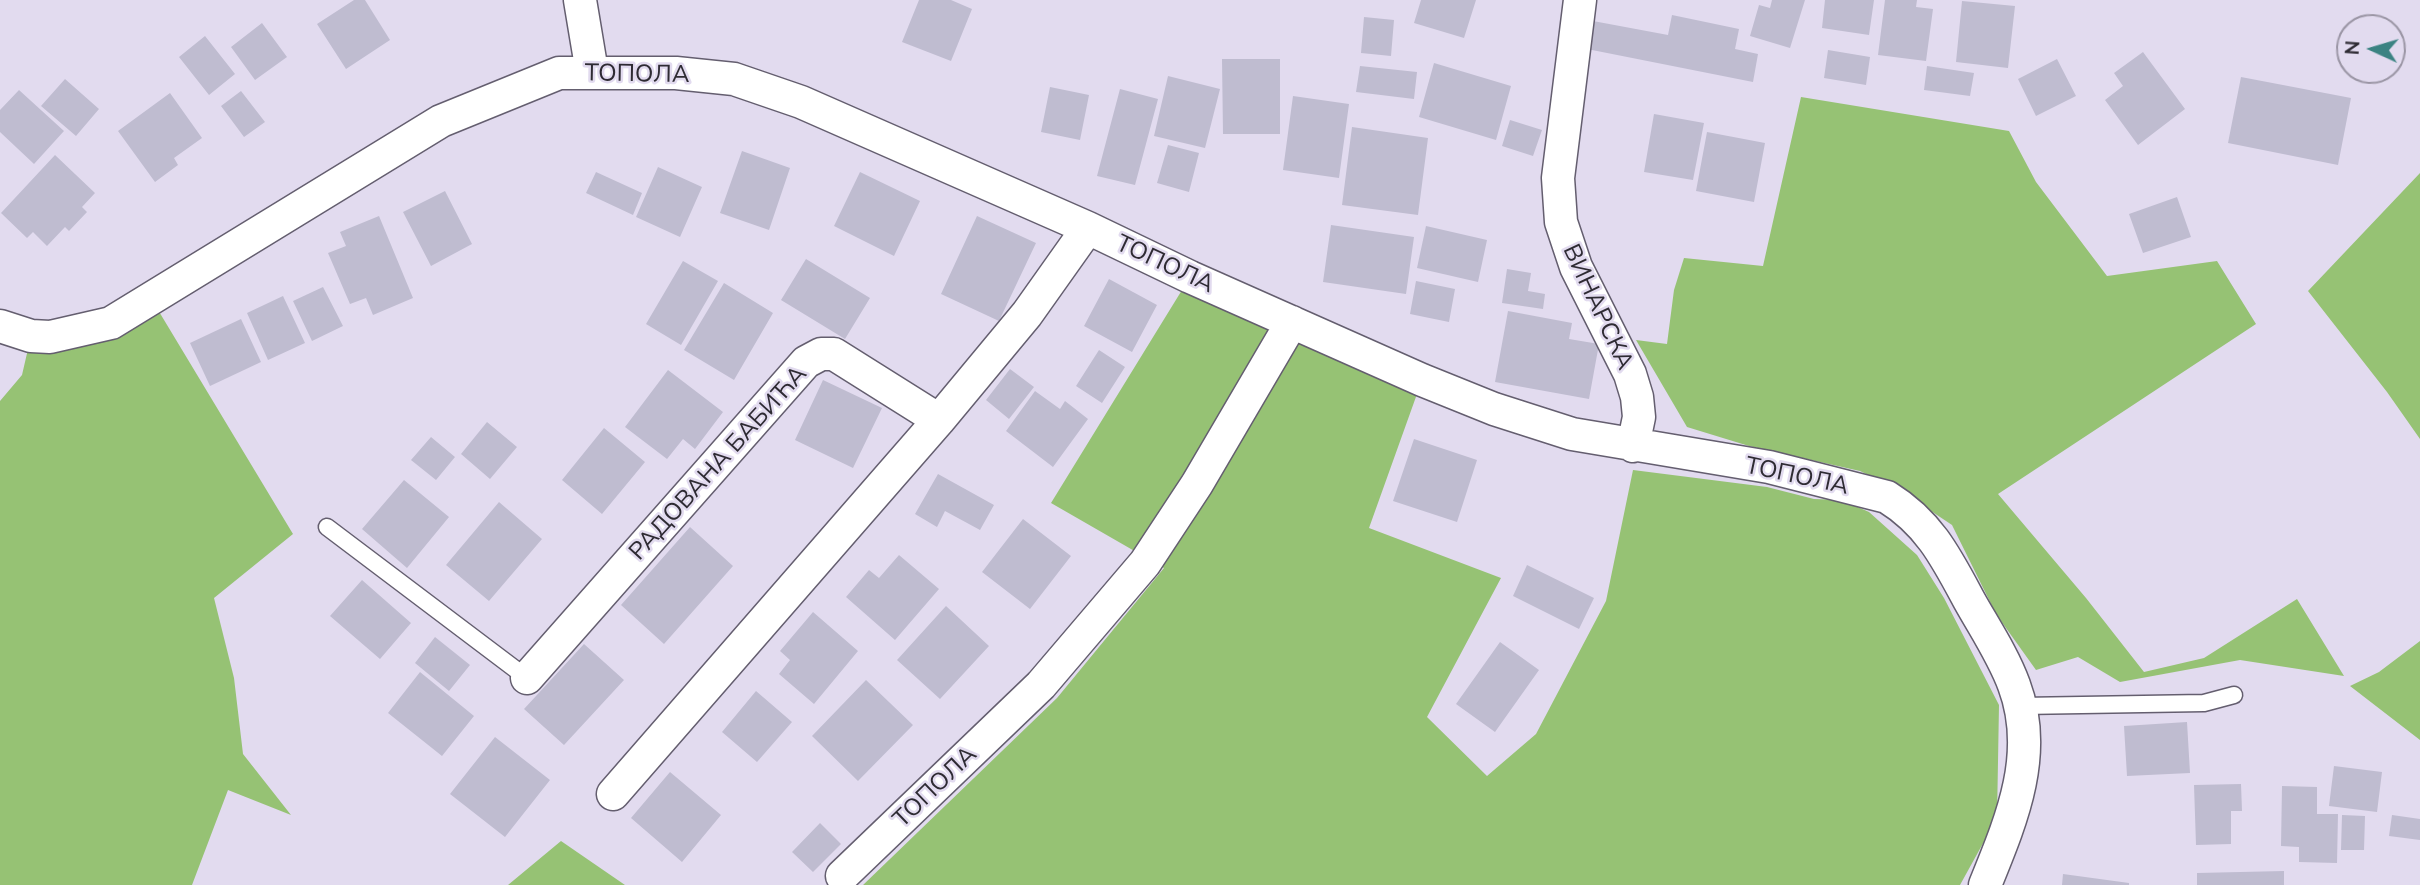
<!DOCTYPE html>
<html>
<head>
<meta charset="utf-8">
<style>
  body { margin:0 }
  #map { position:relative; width:2420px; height:885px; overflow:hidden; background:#e2dbef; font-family:Mulish,sans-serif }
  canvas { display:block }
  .north { position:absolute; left:2336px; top:14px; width:70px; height:70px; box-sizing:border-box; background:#e2dbef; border:2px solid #9a95a4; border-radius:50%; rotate:274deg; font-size:19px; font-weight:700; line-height:28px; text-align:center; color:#2e2b33 }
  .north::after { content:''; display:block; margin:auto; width:24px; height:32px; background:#3b8382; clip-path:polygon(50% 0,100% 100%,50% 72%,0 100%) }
</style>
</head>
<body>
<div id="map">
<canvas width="2420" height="885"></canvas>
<div class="north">N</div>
</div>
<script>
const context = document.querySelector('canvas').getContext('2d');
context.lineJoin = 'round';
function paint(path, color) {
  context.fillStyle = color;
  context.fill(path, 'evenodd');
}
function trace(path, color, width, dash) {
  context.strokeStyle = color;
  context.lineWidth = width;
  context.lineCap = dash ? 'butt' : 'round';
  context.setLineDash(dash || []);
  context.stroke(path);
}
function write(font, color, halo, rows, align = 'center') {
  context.font = font + ' Mulish,sans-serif';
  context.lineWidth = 5;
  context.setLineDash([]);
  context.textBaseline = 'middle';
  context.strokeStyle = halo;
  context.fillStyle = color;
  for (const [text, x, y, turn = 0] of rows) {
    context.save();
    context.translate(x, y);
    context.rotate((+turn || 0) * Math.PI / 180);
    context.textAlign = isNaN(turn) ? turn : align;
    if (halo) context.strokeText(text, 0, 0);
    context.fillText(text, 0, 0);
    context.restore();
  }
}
paint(new Path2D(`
  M 1801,97 L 2009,131 L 2036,182 L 2107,276 L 2217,261 L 2256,324 L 1998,494 L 2086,598 L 2144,672 L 2204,658 L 2297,599 L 2344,676 L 2240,660 L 2120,682 L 2078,657 L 2036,670 L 1996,614 L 1952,525 L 1901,491 L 1860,471 L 1749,446 L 1687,427 L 1636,340 L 1667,344 L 1674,290 L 1684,258 L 1763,266 Z
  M 2420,173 L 2420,439 L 2387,392 L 2308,291 Z
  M 1190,277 L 1422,380 L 1369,528 L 1501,578 L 1427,717 L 1487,776 L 1536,734 L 1606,601 L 1633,470 L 1767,487 L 1814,499 L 1842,500 L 1869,512 L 1917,555 L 1944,598 L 1999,705 L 1997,818 L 1960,885 L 863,885 L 1057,698 L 1164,568 L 1051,503 Z
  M 152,300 L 293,534 L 214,598 L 234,678 L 243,754 L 291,815 L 228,790 L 192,885 L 0,885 L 0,401 L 22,375 L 31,336 Z
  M 2420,641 L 2420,740 L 2350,686 L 2379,672 Z
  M 561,841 L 625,885 L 508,885 Z`), '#96c274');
paint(new Path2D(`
  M 354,0 L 365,0 L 390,40 L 346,69 L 317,24 Z
  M 919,0 L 951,0 L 972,9 L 951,61 L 902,42 Z
  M 1421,0 L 1476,0 L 1464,38 L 1414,23 Z
  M 1772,0 L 1805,0 L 1790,48 L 1750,36 L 1759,5 L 1770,8 Z
  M 1825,0 L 1874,0 L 1869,35 L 1822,28 Z
  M 1885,0 L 1917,0 L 1916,7 L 1933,9 L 1926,61 L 1878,55 Z
  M 1962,1 L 2015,6 L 2008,68 L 1956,62 Z
  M 1672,15 L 1739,29 L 1735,49 L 1758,54 L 1753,82 L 1587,49 L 1593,21 L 1668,35 Z
  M 1364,17 L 1394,20 L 1391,56 L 1361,53 Z
  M 262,23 L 287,57 L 255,80 L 231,47 Z
  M 205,36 L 235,74 L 209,95 L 179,57 Z
  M 1828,50 L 1870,57 L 1866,85 L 1824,78 Z
  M 2143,52 L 2185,109 L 2138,145 L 2105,100 L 2123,86 L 2114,73 Z
  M 1222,59 L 1280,59 L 1280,134 L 1223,134 Z
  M 2057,59 L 2076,96 L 2036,116 L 2018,79 Z
  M 1434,63 L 1511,86 L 1496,140 L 1419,117 Z
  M 1360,66 L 1417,72 L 1414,99 L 1356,92 Z
  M 1927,66 L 1974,73 L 1970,96 L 1924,90 Z
  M 1168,76 L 1220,89 L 1205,148 L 1154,136 Z
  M 2241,77 L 2351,98 L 2338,165 L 2228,143 Z
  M 65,79 L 99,109 L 76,136 L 41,106 Z
  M 1050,87 L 1089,95 L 1080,140 L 1041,132 Z
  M 1120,89 L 1158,99 L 1135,185 L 1097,176 Z
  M 19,90 L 64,131 L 34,164 L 0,132 L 0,110 Z
  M 241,91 L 265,122 L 244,137 L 221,106 Z
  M 170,93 L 202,138 L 174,158 L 178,165 L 155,182 L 118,131 Z
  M 1293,96 L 1349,104 L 1339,178 L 1283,170 Z
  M 1654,114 L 1704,123 L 1693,180 L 1644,172 Z
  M 1510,120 L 1542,130 L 1533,156 L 1502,146 Z
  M 1352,127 L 1428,138 L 1418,215 L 1342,205 Z
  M 1707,132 L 1765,143 L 1754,202 L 1696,191 Z
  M 1168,145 L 1199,153 L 1189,192 L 1157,183 Z
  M 742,151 L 790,168 L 769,230 L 720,213 Z
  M 55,155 L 95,193 L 82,207 L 87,212 L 69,231 L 65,227 L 47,246 L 33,232 L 27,238 L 1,213 Z
  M 658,167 L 702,187 L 680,237 L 636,217 Z
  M 596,172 L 642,193 L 633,215 L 586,193 Z
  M 860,172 L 920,201 L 894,256 L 834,226 Z
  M 445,191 L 472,244 L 431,266 L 403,212 Z
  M 2177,197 L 2191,237 L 2143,253 L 2129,214 Z
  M 379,216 L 413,298 L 373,315 L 366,298 L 350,304 L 328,253 L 346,246 L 340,232 Z
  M 977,216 L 1036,243 L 999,321 L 941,294 Z
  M 1331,225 L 1414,237 L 1406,294 L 1323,282 Z
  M 1426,226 L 1487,240 L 1478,282 L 1417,268 Z
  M 806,259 L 870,298 L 845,339 L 781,300 Z
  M 683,261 L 718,281 L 681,345 L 646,324 Z
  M 1507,269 L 1531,273 L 1528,291 L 1545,294 L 1543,309 L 1502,303 Z
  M 1109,279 L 1157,305 L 1132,352 L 1084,326 Z
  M 1416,281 L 1455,289 L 1449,322 L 1410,314 Z
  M 724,283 L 773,313 L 734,380 L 684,350 Z
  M 323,287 L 343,326 L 312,341 L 293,301 Z
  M 283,296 L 305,343 L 268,360 L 247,313 Z
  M 1508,311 L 1572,323 L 1569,339 L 1599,344 L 1589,399 L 1495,382 Z
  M 241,319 L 261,362 L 210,386 L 190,343 Z
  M 1099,350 L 1125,367 L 1102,403 L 1076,386 Z
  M 1010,369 L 1034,387 L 1009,419 L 986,400 Z
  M 668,370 L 723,412 L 695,449 L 683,439 L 667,459 L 625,427 Z
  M 823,380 L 882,408 L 853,468 L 795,440 Z
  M 1035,391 L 1060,409 L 1065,401 L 1088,419 L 1053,467 L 1006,431 Z
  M 487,422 L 517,447 L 490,479 L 461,454 Z
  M 604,428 L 645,462 L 602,514 L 562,480 Z
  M 431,437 L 455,457 L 436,480 L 411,460 Z
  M 1414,439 L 1477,460 L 1457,522 L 1393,501 Z
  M 938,474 L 994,505 L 980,530 L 945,511 L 937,527 L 915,514 Z
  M 404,480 L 449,517 L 407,568 L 362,529 Z
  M 499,502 L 542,539 L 489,601 L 446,565 Z
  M 1023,519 L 1071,556 L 1030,609 L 982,572 Z
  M 690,527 L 733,566 L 664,644 L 621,605 Z
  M 899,555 L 939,589 L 895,640 L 846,597 L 869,570 L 879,578 Z
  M 1527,565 L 1594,598 L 1579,629 L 1513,596 Z
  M 362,580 L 411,623 L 380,659 L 330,616 Z
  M 946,606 L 989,646 L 940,699 L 897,660 Z
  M 813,612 L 858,651 L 814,704 L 779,674 L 790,660 L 780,651 Z
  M 435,637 L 470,665 L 449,691 L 415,663 Z
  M 1500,642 L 1539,670 L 1495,732 L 1456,704 Z
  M 584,644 L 624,680 L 564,745 L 524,709 Z
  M 420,672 L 474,716 L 442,756 L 388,713 Z
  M 866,680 L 913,725 L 858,781 L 812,736 Z
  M 756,691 L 792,722 L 757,762 L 722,732 Z
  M 2187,722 L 2190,773 L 2127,776 L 2124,726 Z
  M 495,737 L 550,780 L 505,837 L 450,794 Z
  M 2334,766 L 2382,772 L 2377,812 L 2329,806 Z
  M 670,772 L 721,815 L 682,862 L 631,818 Z
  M 2241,784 L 2242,811 L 2231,811 L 2231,844 L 2196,845 L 2194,785 Z
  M 2282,786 L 2317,787 L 2317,814 L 2338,814 L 2337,863 L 2299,862 L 2299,847 L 2281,846 Z
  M 2342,815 L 2365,816 L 2364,850 L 2341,850 Z
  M 2392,815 L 2420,819 L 2420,840 L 2389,836 Z
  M 820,823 L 841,844 L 813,872 L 792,852 Z
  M 2284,871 L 2284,885 L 2197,885 L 2197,873 Z
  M 2063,874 L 2129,883 L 2129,885 L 2062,885 Z`), '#bfbcd0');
const service = new Path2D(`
  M 327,527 L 527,678
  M 2021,706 L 2204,703 L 2234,695`);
const minor = new Path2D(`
  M 580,0 L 592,72
  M 1580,0 L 1558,178 L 1561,222 L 1576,267 L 1630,374 L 1637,397 L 1639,417 L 1633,446
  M 0,326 L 31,336 L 50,337 L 111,323 L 441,121 L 559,73 L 676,73 L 734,79 L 801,102 L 1088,228 L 1190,277 L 1422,380 L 1494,409 L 1572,434 L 1769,467 L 1887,497 C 1929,523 1946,557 1969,600 C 1984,627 2003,655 2014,685 C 2040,754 2011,821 1985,885
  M 527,678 L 806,362 L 821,354 L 834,354 L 939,420
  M 613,794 L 939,420 L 1027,314 L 1088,228
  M 842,876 L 1041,685 L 1145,563 L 1197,484 L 1292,322`);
trace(service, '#645e6f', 19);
trace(minor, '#645e6f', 35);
trace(service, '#fff', 16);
trace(minor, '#fff', 32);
write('24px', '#2e2b33', '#e2dbef', [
  ["ТОПОЛА",637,74,1],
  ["ТОПОЛА",1165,264,25],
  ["ВИНАРСКА",1598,307,65],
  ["РАДОВАНА БАБИЋА",718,463,-48],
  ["ТОПОЛА",1797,476,12],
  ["ТОПОЛА",935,787,-44]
]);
</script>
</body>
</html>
